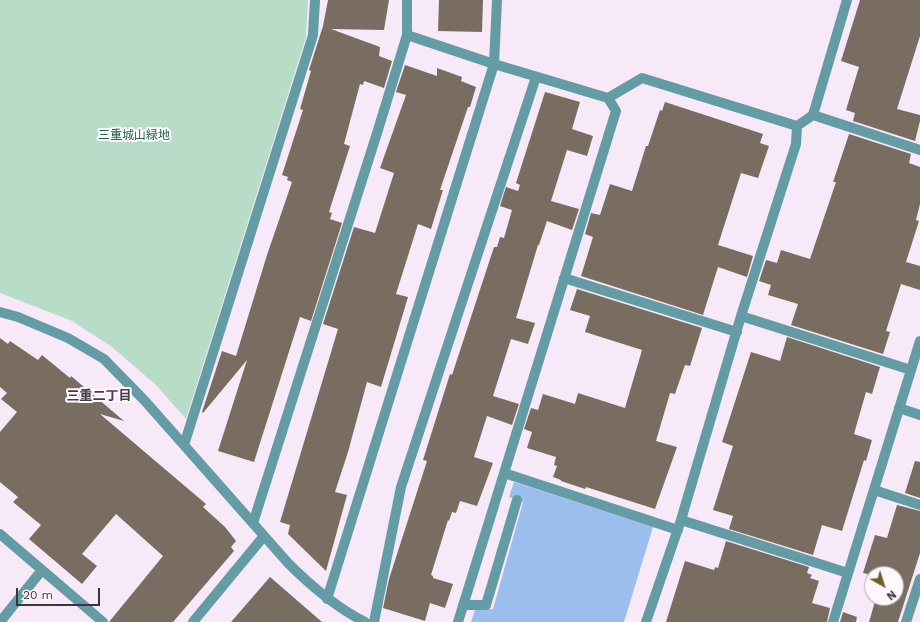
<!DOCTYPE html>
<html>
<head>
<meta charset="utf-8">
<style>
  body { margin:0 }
  #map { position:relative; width:920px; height:622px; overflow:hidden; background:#f7e9f7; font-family:"Work Sans",sans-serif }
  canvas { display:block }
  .north { position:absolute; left:864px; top:566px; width:40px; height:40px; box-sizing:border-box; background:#fff9ff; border:1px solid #b0abb0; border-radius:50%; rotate:141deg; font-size:11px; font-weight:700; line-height:16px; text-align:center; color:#3a353a }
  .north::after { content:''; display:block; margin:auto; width:14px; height:18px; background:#6f5d2b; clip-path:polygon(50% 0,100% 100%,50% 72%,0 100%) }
  .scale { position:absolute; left:16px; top:588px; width:84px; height:18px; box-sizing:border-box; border:2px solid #3a353a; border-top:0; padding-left:5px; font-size:12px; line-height:14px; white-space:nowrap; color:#3a353a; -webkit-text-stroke:3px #fff9ff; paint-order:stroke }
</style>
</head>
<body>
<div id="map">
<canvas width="920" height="622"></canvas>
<div class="north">N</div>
<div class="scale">20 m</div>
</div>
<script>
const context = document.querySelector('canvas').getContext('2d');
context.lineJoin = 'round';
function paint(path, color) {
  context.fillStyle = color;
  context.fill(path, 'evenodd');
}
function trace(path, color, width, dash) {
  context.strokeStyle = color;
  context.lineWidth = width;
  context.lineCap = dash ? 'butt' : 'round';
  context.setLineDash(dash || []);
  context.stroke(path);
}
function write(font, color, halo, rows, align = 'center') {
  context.font = font + ' "Work Sans","Noto Sans JP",sans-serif';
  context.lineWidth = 4;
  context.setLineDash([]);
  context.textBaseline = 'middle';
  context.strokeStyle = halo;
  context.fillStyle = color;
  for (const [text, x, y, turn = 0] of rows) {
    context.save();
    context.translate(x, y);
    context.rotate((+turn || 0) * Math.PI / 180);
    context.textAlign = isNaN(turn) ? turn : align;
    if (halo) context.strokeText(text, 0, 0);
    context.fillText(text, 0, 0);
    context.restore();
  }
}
paint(new Path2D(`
  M 0,0 L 308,0 L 306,37 L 186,419 L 156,385 L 112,347 L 72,321 L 0,293 Z`), '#b7ddc8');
paint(new Path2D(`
  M 514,482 L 653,527 L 624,622 L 471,622 L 475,610 L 493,609 L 523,502 L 509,497 Z`), '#9abfed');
paint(new Path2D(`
  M 328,0 L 389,0 L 384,30 L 331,29 L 380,47 L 379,56 L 392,61 L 384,88 L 364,81 L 363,85 L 360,84 L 344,144 L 350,146 L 329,212 L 332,213 L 330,219 L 342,223 L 311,321 L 300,317 L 254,462 L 218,451 L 247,360 L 203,413 L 202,412 L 222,351 L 236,356 L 267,255 L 292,182 L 287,180 L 288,177 L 282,175 L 303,110 L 300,109 L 311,71 L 309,70 L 323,26 Z
  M 439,0 L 483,0 L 482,32 L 438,31 Z
  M 860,0 L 920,0 L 920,36 L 897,109 L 920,115 L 920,121 L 915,141 L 853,121 L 855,113 L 846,110 L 859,67 L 841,61 Z
  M 405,65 L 437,76 L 437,68 L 462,77 L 461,81 L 476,87 L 470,107 L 468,107 L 440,190 L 443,190 L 431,229 L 418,224 L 396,294 L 408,297 L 381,387 L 367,382 L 348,452 L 335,492 L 347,495 L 326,571 L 288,534 L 290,525 L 280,522 L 338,329 L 323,324 L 354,227 L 375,233 L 394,173 L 380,168 L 406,95 L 396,92 Z
  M 545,92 L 580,102 L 572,129 L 593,136 L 587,156 L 567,150 L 551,201 L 579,209 L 572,230 L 547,221 L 539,245 L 538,245 L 516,318 L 535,323 L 528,344 L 511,339 L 493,396 L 519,404 L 512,425 L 487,416 L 474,457 L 493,463 L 477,506 L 460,501 L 456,513 L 452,512 L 449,521 L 448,520 L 431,575 L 433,576 L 433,578 L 453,584 L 445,608 L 430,603 L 425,621 L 383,608 L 389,579 L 427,461 L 423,460 L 450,374 L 452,375 L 494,247 L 497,247 L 500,237 L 504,238 L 512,210 L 500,206 L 506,187 L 518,191 L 520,185 L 516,183 Z
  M 665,102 L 763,134 L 760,143 L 769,146 L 758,178 L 741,173 L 718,245 L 753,256 L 747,277 L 718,267 L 703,315 L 581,276 L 593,237 L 585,234 L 591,213 L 600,215 L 610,184 L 632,191 L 646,146 L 648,146 L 660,110 L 662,111 Z
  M 849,134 L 911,154 L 909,163 L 920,167 L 920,204 L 916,220 L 919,221 L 906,262 L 920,266 L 920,290 L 901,284 L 886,331 L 890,332 L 883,354 L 791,325 L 798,304 L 768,295 L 771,285 L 759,281 L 766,260 L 777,263 L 781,250 L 810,259 L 836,182 L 833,182 Z
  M 577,289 L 702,328 L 690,366 L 685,365 L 675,394 L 670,393 L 656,441 L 677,447 L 655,509 L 586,487 L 585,489 L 561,481 L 561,480 L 553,477 L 557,466 L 554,465 L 556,457 L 527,448 L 532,432 L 524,429 L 531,408 L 538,410 L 543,394 L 575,404 L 578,393 L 625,408 L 642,350 L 585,332 L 590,316 L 570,310 Z
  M 787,337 L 880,367 L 872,394 L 866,392 L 854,434 L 872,440 L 866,461 L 864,460 L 842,531 L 822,525 L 813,555 L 729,529 L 733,516 L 713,510 L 733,446 L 722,442 L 751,352 L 780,361 Z
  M 0,338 L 8,344 L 10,341 L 38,360 L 42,355 L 70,378 L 71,376 L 124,421 L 100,414 L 206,504 L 203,507 L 225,527 L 236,541 L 231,547 L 234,551 L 173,622 L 109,622 L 163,556 L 116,514 L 82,554 L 97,566 L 82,584 L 29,539 L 41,525 L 13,502 L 18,497 L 0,482 L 0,432 L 17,412 L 1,399 L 7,393 L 0,387 Z
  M 915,461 L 920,462 L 920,498 L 905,493 Z
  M 897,505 L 920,511 L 920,553 L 898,622 L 869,622 L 876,598 L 896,598 L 896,574 L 872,574 L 872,575 L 863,573 L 875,535 L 887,538 Z
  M 726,541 L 809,567 L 807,573 L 812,575 L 810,578 L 819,581 L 812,603 L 830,608 L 827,622 L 666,622 L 685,561 L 714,570 L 715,567 L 718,568 Z
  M 270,577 L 322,622 L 231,622 Z
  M 843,612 L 857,617 L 856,622 L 840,622 Z`), '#796d62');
trace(new Path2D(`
  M 407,35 L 494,64 L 608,98 L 642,78 L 797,126 L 813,115 L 920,150
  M 813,115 L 847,0
  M 564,278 L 737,332
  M 0,312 L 18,317 L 68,338 L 104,359 L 145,401 L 288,563 C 311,586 335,607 365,622
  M 741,316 L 911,370
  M 899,408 L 920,415
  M 184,445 L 313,35 L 315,0
  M 504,473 L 678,530
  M 874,490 L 920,505
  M 681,520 L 848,573
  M 253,523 L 378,130 L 407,35 L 407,0
  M 0,534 L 103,622
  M 327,599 L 494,64 L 497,0
  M 463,605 L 486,605 L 517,500
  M 0,622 L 42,570
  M 193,622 L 264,536
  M 374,622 L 401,487 L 536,77
  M 458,622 L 616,111 L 608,98
  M 646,622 L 681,520 L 741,316 L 796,144 L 797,126
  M 833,622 L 920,341
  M 906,622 L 920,579`), '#639ca4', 10);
write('12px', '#216546', '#fff9ff', [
  ["三重城山緑地",134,135]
]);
write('bold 13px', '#463c46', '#fff9ff', [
  ["三重二丁目",99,396]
]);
</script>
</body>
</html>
